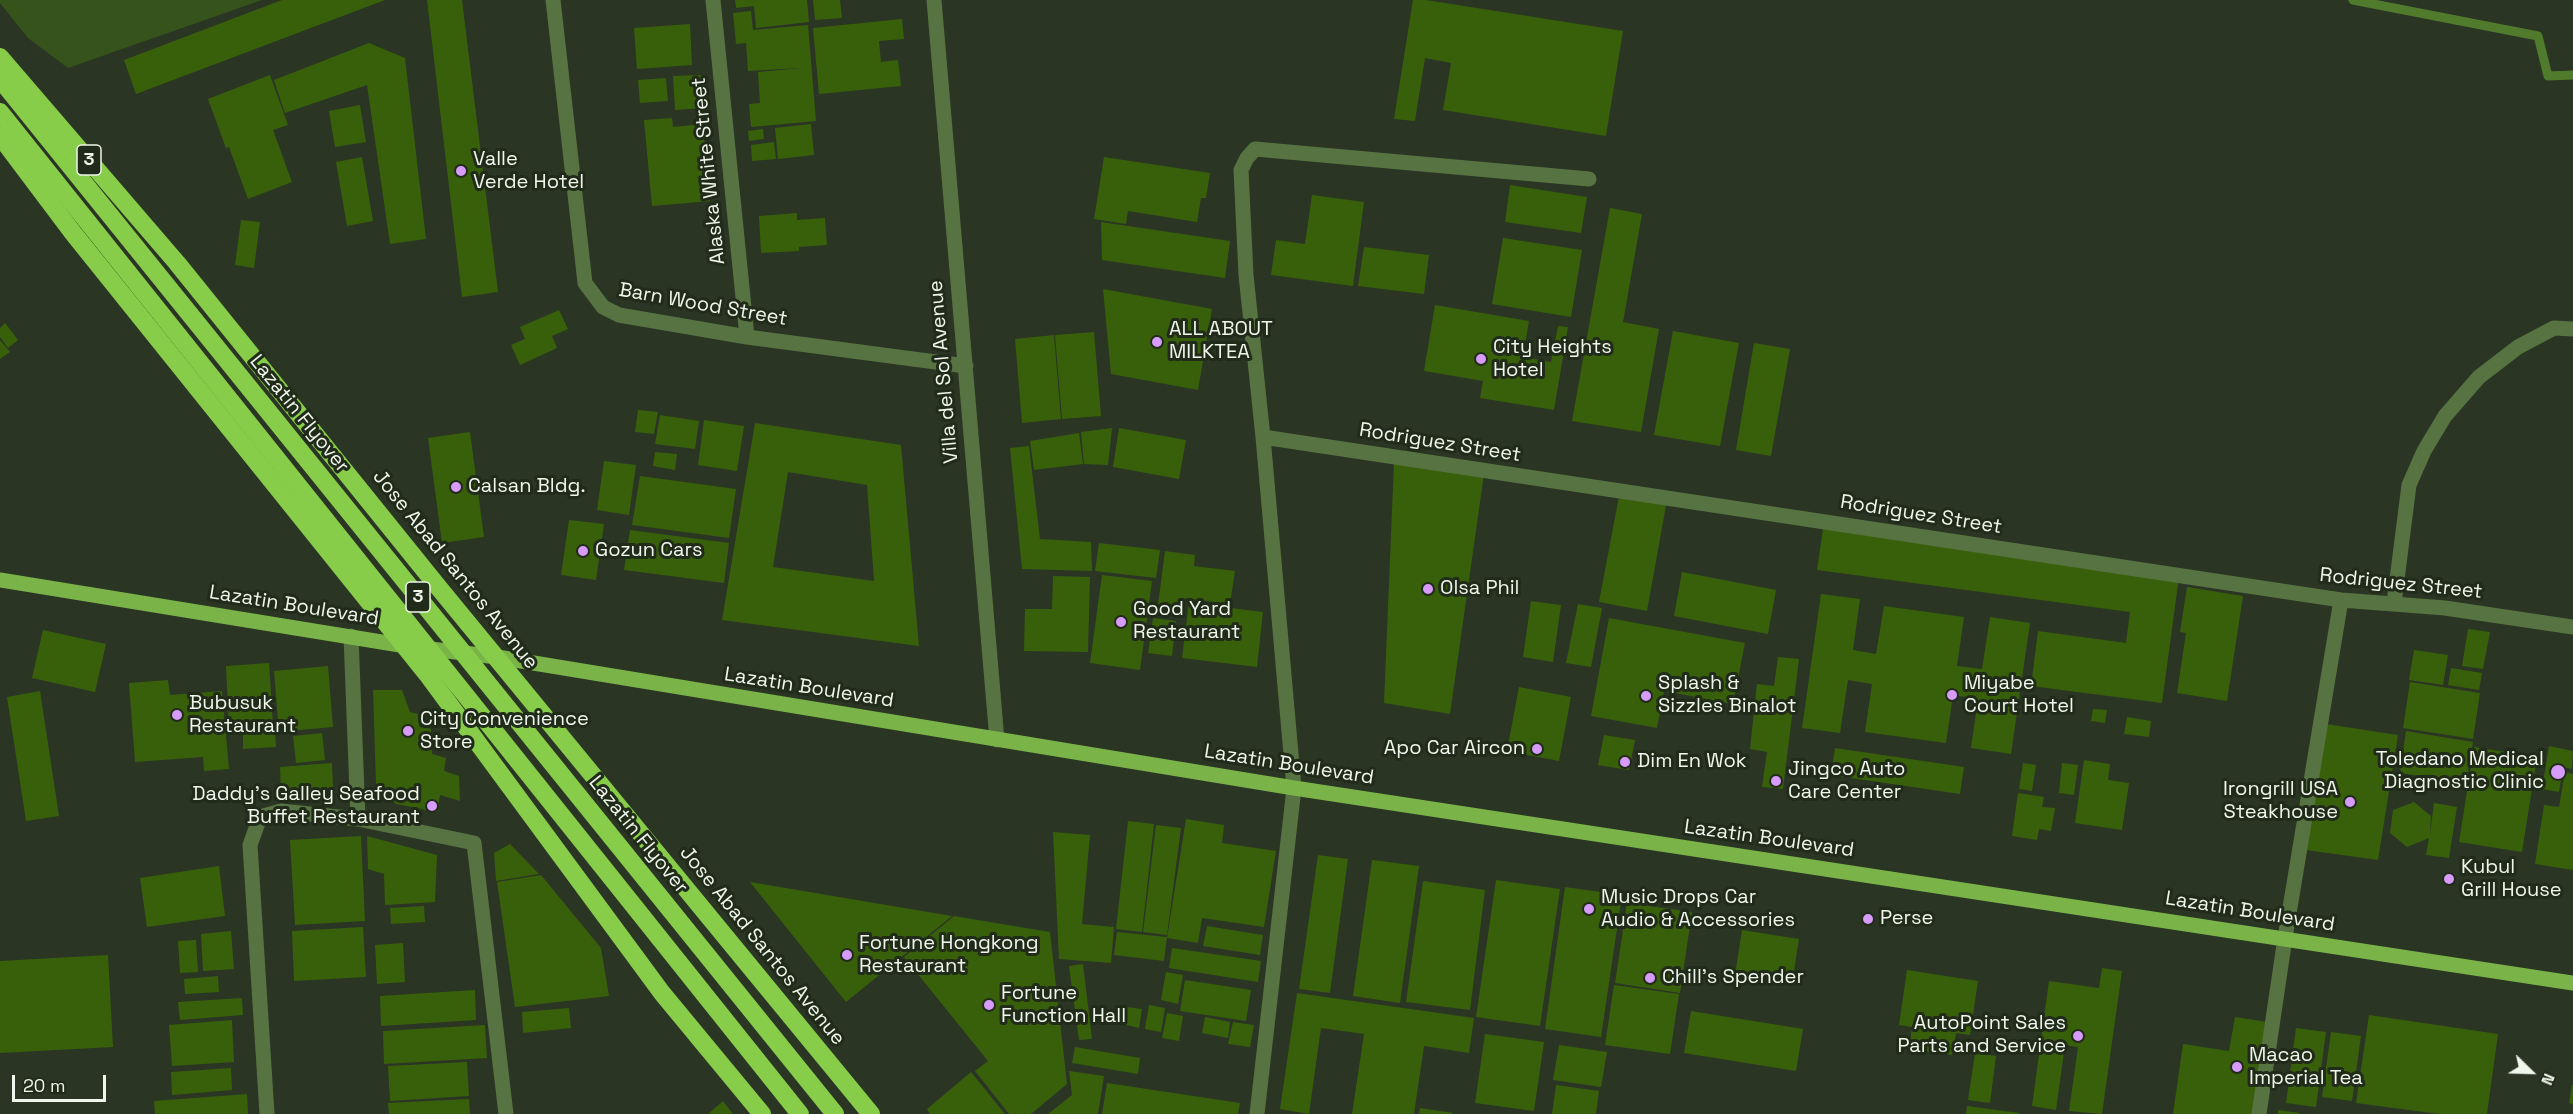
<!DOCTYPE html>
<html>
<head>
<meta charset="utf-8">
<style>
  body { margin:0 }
  #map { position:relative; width:2573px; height:1114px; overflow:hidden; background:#2b3524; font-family:"Space Grotesk",sans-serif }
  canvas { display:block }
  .north { position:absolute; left:2501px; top:1042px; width:60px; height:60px; -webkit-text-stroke:4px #212b1a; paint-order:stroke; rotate:113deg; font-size:16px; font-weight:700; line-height:24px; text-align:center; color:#eff6eb }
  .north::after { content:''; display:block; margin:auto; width:21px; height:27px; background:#eff6eb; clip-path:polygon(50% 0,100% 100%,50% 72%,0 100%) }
  .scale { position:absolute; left:12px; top:1075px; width:94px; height:27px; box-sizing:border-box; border:3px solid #eff6eb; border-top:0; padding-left:8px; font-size:18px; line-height:21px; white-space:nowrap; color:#eff6eb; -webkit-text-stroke:4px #212b1a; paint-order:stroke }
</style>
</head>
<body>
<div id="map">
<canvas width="2573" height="1114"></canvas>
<div class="north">N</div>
<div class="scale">20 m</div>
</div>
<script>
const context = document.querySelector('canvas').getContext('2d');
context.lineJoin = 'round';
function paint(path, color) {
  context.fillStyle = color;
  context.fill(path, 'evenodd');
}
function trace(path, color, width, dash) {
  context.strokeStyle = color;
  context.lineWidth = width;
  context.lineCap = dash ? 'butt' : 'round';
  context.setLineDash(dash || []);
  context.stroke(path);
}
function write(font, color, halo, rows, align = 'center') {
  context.font = font + ' "Space Grotesk",sans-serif';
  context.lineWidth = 6;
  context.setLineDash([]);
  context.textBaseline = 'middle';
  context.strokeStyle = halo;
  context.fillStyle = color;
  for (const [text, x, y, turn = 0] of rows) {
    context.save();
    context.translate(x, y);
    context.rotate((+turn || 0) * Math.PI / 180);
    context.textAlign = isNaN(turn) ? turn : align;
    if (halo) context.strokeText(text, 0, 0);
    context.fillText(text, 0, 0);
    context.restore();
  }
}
paint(new Path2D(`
  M 0,0 L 262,0 L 68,68 L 28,38 L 0,3 Z`), '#35531a');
trace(new Path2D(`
  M 2353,0 L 2538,36 L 2548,76 L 2573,75`), '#517b2c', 9);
paint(new Path2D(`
  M 282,0 L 385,0 L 136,94 L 124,60 Z
  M 427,0 L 462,0 L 498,292 L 462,297 Z
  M 735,0 L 807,0 L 809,22 L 756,28 L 754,6 L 736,8 Z
  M 813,0 L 840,0 L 842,18 L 815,20 Z
  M 1413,0 L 1426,0 L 1623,31 L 1606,136 L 1443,110 L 1451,63 L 1425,58 L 1415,121 L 1394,119 Z
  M 751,11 L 753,30 L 808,25 L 816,121 L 751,127 L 749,104 L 760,103 L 758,72 L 801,68 L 748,71 L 746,43 L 736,44 L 733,13 Z
  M 902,19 L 904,39 L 879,41 L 881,62 L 898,60 L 901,86 L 819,94 L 813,28 Z
  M 690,24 L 692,65 L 637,69 L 634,28 Z
  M 369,43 L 405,58 L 426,239 L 390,244 L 367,85 L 285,113 L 274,80 Z
  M 270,75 L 288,125 L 273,130 L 292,182 L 248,199 L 229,147 L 226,148 L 208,99 Z
  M 701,75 L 703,108 L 675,110 L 673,76 Z
  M 666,78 L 668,101 L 640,103 L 638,80 Z
  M 360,105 L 366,142 L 335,147 L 329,111 Z
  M 672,118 L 673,127 L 703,124 L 710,201 L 652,206 L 644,120 Z
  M 811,124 L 814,155 L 778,159 L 775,128 Z
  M 763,129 L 764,139 L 749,141 L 748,131 Z
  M 774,142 L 776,159 L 752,161 L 751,145 Z
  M 362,157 L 373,221 L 347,226 L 336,162 Z
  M 1104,157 L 1210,173 L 1206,198 L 1201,198 L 1197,222 L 1128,211 L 1126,224 L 1094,219 Z
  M 1510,185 L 1587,197 L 1581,233 L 1505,222 Z
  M 1312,195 L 1364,202 L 1353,286 L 1271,275 L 1276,240 L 1305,244 Z
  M 1610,208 L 1642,214 L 1623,322 L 1659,329 L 1641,432 L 1572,421 Z
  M 797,213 L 797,220 L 825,218 L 827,245 L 799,247 L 799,251 L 761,253 L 759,216 Z
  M 241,220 L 260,222 L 254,268 L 235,265 Z
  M 1101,222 L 1230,241 L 1225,278 L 1102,260 Z
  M 1503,238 L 1582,250 L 1571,317 L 1492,304 Z
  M 1364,247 L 1429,255 L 1424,294 L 1358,286 Z
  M 1103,289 L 1212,309 L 1198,390 L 1111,374 Z
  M 1435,305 L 1529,321 L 1523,357 L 1551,362 L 1558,326 L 1568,327 L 1554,410 L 1480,398 L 1483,381 L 1424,371 Z
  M 559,310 L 568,329 L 552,336 L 557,348 L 520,365 L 511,345 L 525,339 L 520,327 Z
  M 5,323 L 18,340 L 8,348 L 0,337 L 0,328 Z
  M 1673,331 L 1739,343 L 1720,446 L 1654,435 Z
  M 1094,332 L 1101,416 L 1062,419 L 1055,335 Z
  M 1054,335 L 1061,419 L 1022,423 L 1015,339 Z
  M 0,340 L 10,352 L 0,359 Z
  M 1754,343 L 1790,349 L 1771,456 L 1736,450 Z
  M 638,410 L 658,412 L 654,434 L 635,432 Z
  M 660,415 L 699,421 L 695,449 L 655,444 Z
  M 704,420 L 744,426 L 737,471 L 698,465 Z
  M 755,423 L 901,445 L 919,646 L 722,620 ZM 788,472 L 867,485 L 874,581 L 773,567 Z
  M 1112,428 L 1108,465 L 1084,464 L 1081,432 Z
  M 1119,428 L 1186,440 L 1179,479 L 1113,467 Z
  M 470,432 L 484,537 L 442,543 L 428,438 Z
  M 1079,433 L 1083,464 L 1034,470 L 1030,441 Z
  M 1029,446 L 1040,539 L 1091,542 L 1092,571 L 1022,569 L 1010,448 Z
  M 655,452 L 677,454 L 675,470 L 653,466 Z
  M 604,461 L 636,465 L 629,515 L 597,510 Z
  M 1394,463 L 1484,474 L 1450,714 L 1384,703 Z
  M 640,476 L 736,489 L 729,538 L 632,525 Z
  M 1620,491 L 1667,500 L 1647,611 L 1599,602 Z
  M 569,520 L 604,524 L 596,580 L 561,575 Z
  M 1823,529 L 2179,577 L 2162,703 L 2031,686 L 2038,631 L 2126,643 L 2130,612 L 1817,570 Z
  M 630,530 L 729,543 L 724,583 L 624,570 Z
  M 1099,543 L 1160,550 L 1156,578 L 1095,571 Z
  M 1165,551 L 1195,555 L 1194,566 L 1235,571 L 1230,604 L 1185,598 L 1184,609 L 1158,605 Z
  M 1682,572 L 1776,590 L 1768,634 L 1674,616 Z
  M 1102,575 L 1152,581 L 1140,670 L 1090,663 Z
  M 1053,576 L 1090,577 L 1088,652 L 1024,651 L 1025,609 L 1052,609 Z
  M 2187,587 L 2243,596 L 2227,701 L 2177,693 L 2186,633 L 2180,632 Z
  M 1821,594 L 1860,599 L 1853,650 L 1876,654 L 1884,606 L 1964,617 L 1957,666 L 1982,669 L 1990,617 L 2030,623 L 2011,754 L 1971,748 L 1978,699 L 1953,695 L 1946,743 L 1865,732 L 1872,684 L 1848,680 L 1840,733 L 1802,728 Z
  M 1531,601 L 1561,605 L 1553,662 L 1523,657 Z
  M 1189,603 L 1263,612 L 1257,667 L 1182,658 Z
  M 1578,604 L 1602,608 L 1591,667 L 1566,663 Z
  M 1153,618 L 1176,621 L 1172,656 L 1148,653 Z
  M 1609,618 L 1745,643 L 1733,704 L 1664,691 L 1657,728 L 1591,716 Z
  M 2468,629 L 2490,632 L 2483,669 L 2462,666 Z
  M 43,630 L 106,644 L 95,692 L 32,678 Z
  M 2414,650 L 2448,655 L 2443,685 L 2409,680 Z
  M 1778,657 L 1799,659 L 1783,789 L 1762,787 L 1767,752 L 1750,749 L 1757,684 L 1774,686 Z
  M 269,663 L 273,725 L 229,728 L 226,666 Z
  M 328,666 L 333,727 L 279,732 L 274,671 Z
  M 2451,668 L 2482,673 L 2479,690 L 2448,685 Z
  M 168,680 L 170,695 L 222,691 L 229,769 L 204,771 L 203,757 L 135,762 L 129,683 Z
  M 2410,682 L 2480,693 L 2473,739 L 2403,728 Z
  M 1519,687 L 1571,697 L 1559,761 L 1507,751 Z
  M 373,690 L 402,690 L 410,712 L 418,714 L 419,727 L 431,729 L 432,754 L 446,758 L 444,771 L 459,776 L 460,801 L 440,795 L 437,812 L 396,804 L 376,784 Z
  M 40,691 L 59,816 L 26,821 L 7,697 Z
  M 2093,709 L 2107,710 L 2105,723 L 2091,721 Z
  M 2127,717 L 2151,721 L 2149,737 L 2124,734 Z
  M 2326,724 L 2398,735 L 2378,860 L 2306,850 Z
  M 275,731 L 276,747 L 243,749 L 243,732 Z
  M 2406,731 L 2473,742 L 2466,783 L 2400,773 Z
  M 322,733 L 325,760 L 296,763 L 293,736 Z
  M 1604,735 L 1635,740 L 1629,770 L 1598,765 Z
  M 2549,746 L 2573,751 L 2572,769 L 2563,767 L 2559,792 L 2542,789 Z
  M 2474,747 L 2537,757 L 2522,852 L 2459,842 Z
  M 1835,748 L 1964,767 L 1960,794 L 1831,775 Z
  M 2084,760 L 2110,764 L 2108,780 L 2129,783 L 2122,830 L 2075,823 Z
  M 332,763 L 333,788 L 281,791 L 280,767 Z
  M 2023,763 L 2036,765 L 2032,791 L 2019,789 Z
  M 2062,763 L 2078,765 L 2074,795 L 2059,793 Z
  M 2565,772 L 2573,774 L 2573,870 L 2535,864 L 2544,805 L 2559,807 Z
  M 2018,793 L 2044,797 L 2042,807 L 2055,808 L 2051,831 L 2039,829 L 2037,840 L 2012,836 Z
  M 2414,802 L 2431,816 L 2430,834 L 2434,803 L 2457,807 L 2449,858 L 2426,855 L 2429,838 L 2407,847 L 2390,833 L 2393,810 Z
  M 1186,819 L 1224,825 L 1222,843 L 1276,851 L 1264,927 L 1202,918 L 1198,943 L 1167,938 Z
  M 1128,821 L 1154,824 L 1142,932 L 1116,929 Z
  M 1156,825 L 1181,828 L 1167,935 L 1143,932 Z
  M 1053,832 L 1090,835 L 1082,924 L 1114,927 L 1111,963 L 1059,959 Z
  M 361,836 L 365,921 L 295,925 L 290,840 Z
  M 367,836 L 437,855 L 435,902 L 385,905 L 384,874 L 368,869 Z
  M 510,844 L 539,874 L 496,881 L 494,853 Z
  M 1318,855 L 1348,859 L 1330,993 L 1299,989 Z
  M 1372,860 L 1419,866 L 1400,1003 L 1353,996 Z
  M 219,866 L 225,916 L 147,927 L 140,878 Z
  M 541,875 L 601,948 L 609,996 L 515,1007 L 497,882 Z
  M 1496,880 L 1560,889 L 1540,1026 L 1476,1017 Z
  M 1423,881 L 1485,890 L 1470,1010 L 1406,1002 Z
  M 750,882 L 952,916 L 846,1002 Z
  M 1565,887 L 1622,895 L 1601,1037 L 1545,1029 Z
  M 1627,903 L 1692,912 L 1680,993 L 1615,983 Z
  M 424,906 L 425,922 L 391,924 L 390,908 Z
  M 954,916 L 1050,932 L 1067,1084 L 1031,1114 L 1009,1114 L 975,1071 L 988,1061 L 904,957 Z
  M 1207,926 L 1263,935 L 1260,955 L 1203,946 Z
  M 363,927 L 366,977 L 294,981 L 292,931 Z
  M 1742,930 L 1799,939 L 1792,984 L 1735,975 Z
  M 231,931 L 234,969 L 203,971 L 201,934 Z
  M 1117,932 L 1167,937 L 1164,961 L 1114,955 Z
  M 196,940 L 198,972 L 180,973 L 178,941 Z
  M 403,943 L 405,982 L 377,984 L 375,945 Z
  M 1172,948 L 1261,961 L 1258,982 L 1169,968 Z
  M 108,955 L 113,1047 L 0,1053 L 0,961 Z
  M 1083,964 L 1092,1039 L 1079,1040 L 1069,966 Z
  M 2102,968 L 2122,971 L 2102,1114 L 2069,1111 L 2078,1047 L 2065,1045 L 2056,1110 L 2032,1106 L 2049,981 L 2099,988 Z
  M 1907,970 L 1978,981 L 1970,1035 L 1956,1033 L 1952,1055 L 1909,1049 L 1912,1027 L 1899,1025 Z
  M 1166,972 L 1183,975 L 1178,1004 L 1161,1000 Z
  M 218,976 L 219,992 L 185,994 L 184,979 Z
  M 1185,980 L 1251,990 L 1246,1021 L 1180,1011 Z
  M 1614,985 L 1679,994 L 1670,1054 L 1605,1045 Z
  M 475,990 L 476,1020 L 381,1026 L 380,996 Z
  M 1297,993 L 1474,1018 L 1469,1053 L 1424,1046 L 1414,1114 L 1352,1114 L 1364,1034 L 1321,1028 L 1309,1114 L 1280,1109 Z
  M 242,998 L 243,1015 L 180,1020 L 178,1002 Z
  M 1149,1005 L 1165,1008 L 1161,1032 L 1145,1029 Z
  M 1126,1007 L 1142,1009 L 1139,1028 L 1123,1024 Z
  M 569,1008 L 571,1028 L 523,1033 L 522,1012 Z
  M 1691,1011 L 1803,1029 L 1796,1071 L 1684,1053 Z
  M 1167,1013 L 1183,1016 L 1179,1041 L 1162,1038 Z
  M 2369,1015 L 2498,1034 L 2487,1114 L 2439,1114 L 2356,1103 Z
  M 1205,1017 L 1230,1022 L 1228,1038 L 1202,1033 Z
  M 2235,1017 L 2267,1022 L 2253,1114 L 2173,1114 L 2183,1044 L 2229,1051 Z
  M 232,1020 L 234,1062 L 172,1066 L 169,1025 Z
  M 1233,1022 L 1254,1025 L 1250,1047 L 1228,1044 Z
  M 485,1025 L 487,1058 L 384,1064 L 383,1031 Z
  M 2296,1028 L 2326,1032 L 2316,1107 L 2286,1103 Z
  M 2331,1032 L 2361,1036 L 2352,1101 L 2322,1097 Z
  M 1485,1034 L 1544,1042 L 1534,1111 L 1475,1103 Z
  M 1559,1045 L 1607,1052 L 1601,1087 L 1553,1080 Z
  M 1075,1047 L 1140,1058 L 1138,1074 L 1072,1063 Z
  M 1975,1053 L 1996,1056 L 1990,1103 L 1968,1100 Z
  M 467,1062 L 469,1096 L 390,1101 L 388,1066 Z
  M 231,1068 L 232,1090 L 172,1095 L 171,1072 Z
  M 1069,1071 L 1104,1076 L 1098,1114 L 1048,1114 L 1072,1095 Z
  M 971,1072 L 1005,1114 L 930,1114 L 927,1109 Z
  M 1107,1083 L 1240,1103 L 1238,1114 L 1102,1114 Z
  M 1556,1085 L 1599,1091 L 1596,1114 L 1552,1114 Z
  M 2572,1085 L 2573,1085 L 2573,1104 L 2569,1103 Z
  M 247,1094 L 248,1114 L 155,1114 L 154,1101 Z
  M 469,1099 L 470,1114 L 389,1114 L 388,1103 Z
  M 723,1101 L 733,1114 L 708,1114 Z
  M 1967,1106 L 2019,1113 L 2019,1114 L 1966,1114 Z
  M 1420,1108 L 1453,1113 L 1452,1114 L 1419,1114 Z
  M 2278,1110 L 2299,1113 L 2299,1114 L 2278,1114 Z`), '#38600b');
trace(new Path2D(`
  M 553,0 L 585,283 L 603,307 L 619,315 L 747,337 L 966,366
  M 713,0 L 747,337
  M 934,0 L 997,740
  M 1263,437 L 2341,600 L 2445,608 L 2573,627
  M 2394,603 L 2409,485 L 2424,451 L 2445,416 L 2479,377 L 2518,347 L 2554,328 L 2573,329
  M 351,636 L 358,819
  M 267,1114 L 250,845 L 260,817 L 281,811 L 358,819 L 474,843 L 506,1114
  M 1257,1114 L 1294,788 L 1263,437 L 1246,275 L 1241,170 L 1247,158 L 1255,149 L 1589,179
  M 2259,1114 L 2285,938 L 2341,600`), '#577342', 15);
trace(new Path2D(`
  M 0,580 L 406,646 L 497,657 L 1294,788 L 2573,983`), '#7ab449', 15);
trace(new Path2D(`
  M 0,57 L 177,263 L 439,588 L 871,1114
  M 0,136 L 73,233 L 427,674 L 662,993 L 762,1114`), '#87cd49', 18);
trace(new Path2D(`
  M 0,79 L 835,1114
  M 0,112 L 800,1114`), '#87cd49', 18);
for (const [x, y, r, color] of [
  [461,171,6,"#d79bf9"],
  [1157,342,6,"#d79bf9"],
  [1481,359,6,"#d79bf9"],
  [456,487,6,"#d79bf9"],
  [583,551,6,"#d79bf9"],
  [1428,589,6,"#d79bf9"],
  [1121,622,6,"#d79bf9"],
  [1952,695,6,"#d79bf9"],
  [1646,696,6,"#d79bf9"],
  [177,715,6,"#d79bf9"],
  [408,731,6,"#d79bf9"],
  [1537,749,6,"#d79bf9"],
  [1625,762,6,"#d79bf9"],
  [2558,772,8,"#d79bf9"],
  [1776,781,6,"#d79bf9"],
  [2350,802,6,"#d79bf9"],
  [432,806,6,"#d79bf9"],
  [2449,879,6,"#d79bf9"],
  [1589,909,6,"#d79bf9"],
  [1868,919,6,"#d79bf9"],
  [847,955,6,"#d79bf9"],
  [1650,978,6,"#d79bf9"],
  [989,1005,6,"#d79bf9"],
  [2078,1036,6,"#d79bf9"],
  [2237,1067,6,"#d79bf9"]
]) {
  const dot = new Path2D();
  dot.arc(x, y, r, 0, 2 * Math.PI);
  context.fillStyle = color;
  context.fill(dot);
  trace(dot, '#212b1a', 2);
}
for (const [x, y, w] of [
  [89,160,24],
  [418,597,24]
]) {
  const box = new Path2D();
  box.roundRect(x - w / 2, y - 15, w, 30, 4.5);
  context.fillStyle = '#212b1a';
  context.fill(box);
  trace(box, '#eff6eb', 1.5);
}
write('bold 18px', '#eff6eb', null, [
  ["3",89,160],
  ["3",418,597]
]);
write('20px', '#eff6eb', '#212b1a', [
  ["Valle",473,160],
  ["Verde Hotel",473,183],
  ["ALL ABOUT",1169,330],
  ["MILKTEA",1169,353],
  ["City Heights",1493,348],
  ["Hotel",1493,371],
  ["Calsan Bldg.",468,487],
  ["Gozun Cars",595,551],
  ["Olsa Phil",1440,589],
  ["Good Yard",1133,610],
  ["Restaurant",1133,633],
  ["Splash &",1658,684],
  ["Sizzles Binalot",1658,707],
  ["Miyabe",1964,684],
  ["Court Hotel",1964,707],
  ["Bubusuk",189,704],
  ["Restaurant",189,727],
  ["City Convenience",420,720],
  ["Store",420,743],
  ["Apo Car Aircon",1525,749,"right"],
  ["Toledano Medical",2544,760,"right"],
  ["Diagnostic Clinic",2544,783,"right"],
  ["Dim En Wok",1637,762],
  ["Jingco Auto",1788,770],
  ["Care Center",1788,793],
  ["Irongrill USA",2338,790,"right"],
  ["Steakhouse",2338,813,"right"],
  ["Daddy's Galley Seafood",420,795,"right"],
  ["Buffet Restaurant",420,818,"right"],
  ["Kubul",2461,868],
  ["Grill House",2461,891],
  ["Music Drops Car",1601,898],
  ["Audio & Accessories",1601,921],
  ["Perse",1880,919],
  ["Fortune Hongkong",859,944],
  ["Restaurant",859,967],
  ["Chill's Spender",1662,978],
  ["Fortune",1001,994],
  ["Function Hall",1001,1017],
  ["AutoPoint Sales",2066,1024,"right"],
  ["Parts and Service",2066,1047,"right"],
  ["Macao",2249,1056],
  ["Imperial Tea",2249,1079]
], 'left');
write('20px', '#eff6eb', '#212b1a', [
  ["Alaska White Street",709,171,-96],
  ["Barn Wood Street",703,305,10],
  ["Villa del Sol Avenue",944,372,-95],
  ["Lazatin Flyover",299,414,51],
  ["Rodriguez Street",1440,443,9],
  ["Rodriguez Street",1921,515,9],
  ["Jose Abad Santos Avenue",455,570,51],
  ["Rodriguez Street",2401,584,6],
  ["Lazatin Boulevard",294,606,9],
  ["Lazatin Boulevard",809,688,9],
  ["Lazatin Boulevard",1289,765,9],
  ["Lazatin Flyover",638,835,51],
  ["Lazatin Boulevard",1769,839,8],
  ["Lazatin Boulevard",2250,912,9],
  ["Jose Abad Santos Avenue",762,946,51]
]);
</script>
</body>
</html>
